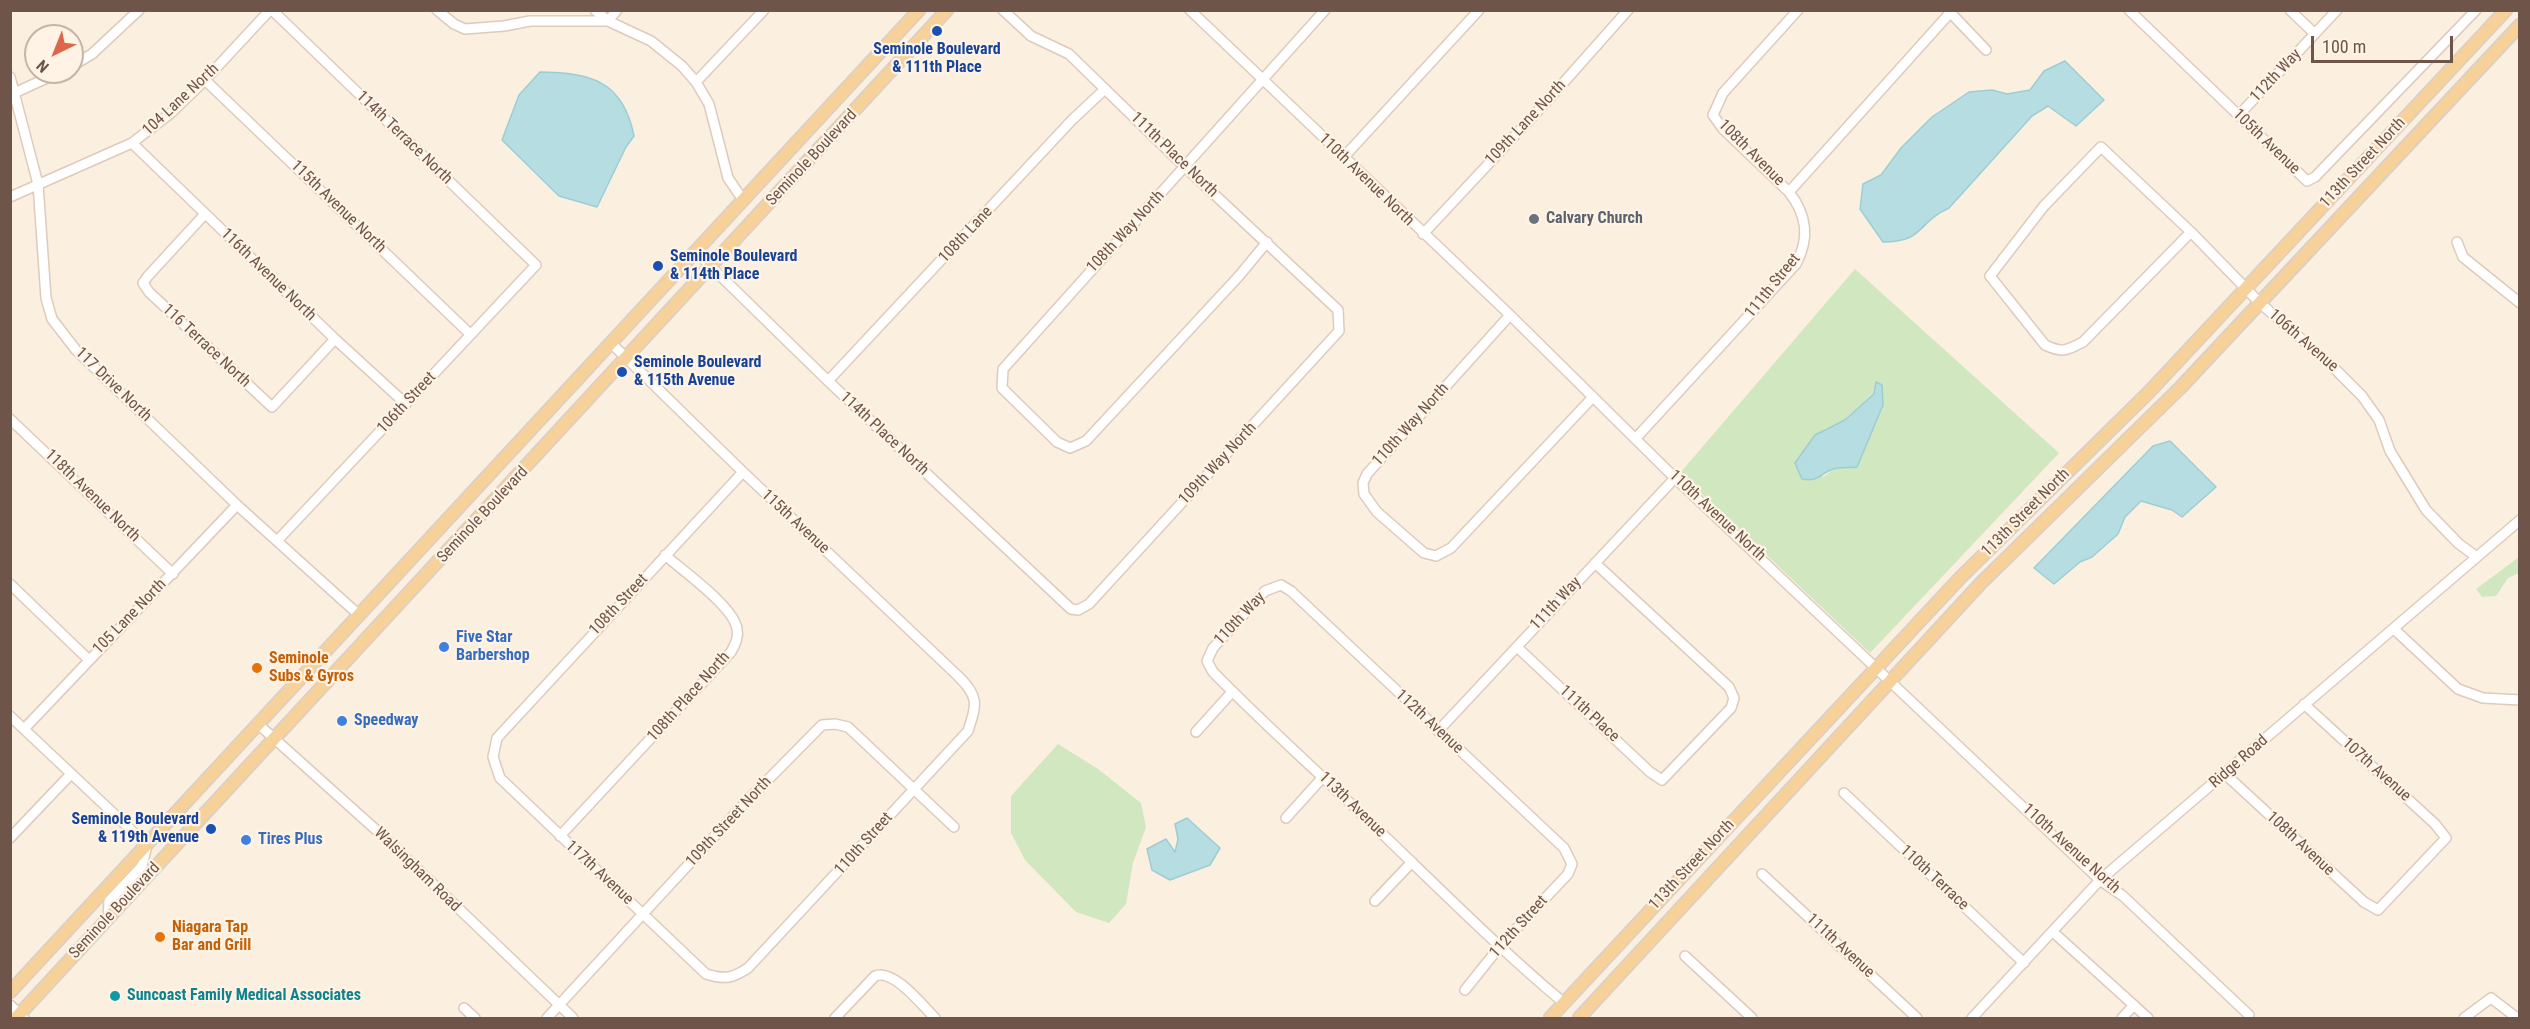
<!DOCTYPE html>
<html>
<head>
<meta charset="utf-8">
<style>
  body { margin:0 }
  #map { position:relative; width:2530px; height:1029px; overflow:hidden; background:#fbefe0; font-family:"Roboto Condensed",sans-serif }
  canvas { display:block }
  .frame { position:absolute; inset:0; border:12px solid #6f5549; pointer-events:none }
  .north { position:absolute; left:24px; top:24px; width:60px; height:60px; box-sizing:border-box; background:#fef3e5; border:2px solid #c5b4a7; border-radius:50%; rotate:223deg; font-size:16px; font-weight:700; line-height:24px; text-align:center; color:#6f5549 }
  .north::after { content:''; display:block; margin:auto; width:21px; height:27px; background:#df664a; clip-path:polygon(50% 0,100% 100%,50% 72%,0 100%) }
  .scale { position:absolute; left:2311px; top:36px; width:142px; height:27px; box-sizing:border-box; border:3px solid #6f5549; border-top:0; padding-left:8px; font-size:18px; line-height:21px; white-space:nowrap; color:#6f5549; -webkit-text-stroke:4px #fef3e5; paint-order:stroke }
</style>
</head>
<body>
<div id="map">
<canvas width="2530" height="1029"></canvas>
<div class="frame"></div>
<div class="north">N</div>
<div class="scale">100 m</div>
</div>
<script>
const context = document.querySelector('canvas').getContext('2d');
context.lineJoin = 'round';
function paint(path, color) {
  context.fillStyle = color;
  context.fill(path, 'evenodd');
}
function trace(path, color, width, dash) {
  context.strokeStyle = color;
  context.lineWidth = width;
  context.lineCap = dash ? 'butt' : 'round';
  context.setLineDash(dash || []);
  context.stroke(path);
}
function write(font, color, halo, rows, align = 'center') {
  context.font = font + ' "Roboto Condensed",sans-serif';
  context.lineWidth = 4.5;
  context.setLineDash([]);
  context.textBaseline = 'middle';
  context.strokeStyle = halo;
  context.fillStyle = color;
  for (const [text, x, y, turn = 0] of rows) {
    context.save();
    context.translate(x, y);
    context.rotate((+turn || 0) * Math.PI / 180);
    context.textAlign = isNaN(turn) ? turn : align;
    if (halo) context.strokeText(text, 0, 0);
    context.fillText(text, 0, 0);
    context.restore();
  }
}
paint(new Path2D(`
  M 1855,269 L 2059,453 L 1870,653 L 1680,473 ZM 1874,394 L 1883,405 L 1857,467 L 1835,468 L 1823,477 L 1824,429 L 1845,420 Z
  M 2519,557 L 2519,573 L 2508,578 L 2496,596 L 2482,597 L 2476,589 Z
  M 1058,744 L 1098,769 L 1141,803 L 1146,827 L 1133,863 L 1126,904 L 1109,923 L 1076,912 L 1025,860 L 1011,833 L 1011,796 Z`), '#d1e7c0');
const water = new Path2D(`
  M 2065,61 L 2104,100 L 2076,126 L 2048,106 L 2032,116 L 1949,208 C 1917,222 1925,242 1883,242 L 1860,209 L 1863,184 L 1881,175 L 1901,148 L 1932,117 L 1969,92 L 1992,90 L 2007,94 L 2030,90 L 2044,71 Z
  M 540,72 C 590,73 623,80 634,136 L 626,147 L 597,207 L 559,196 L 502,140 L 519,95 Z
  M 1876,382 L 1882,385 L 1883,405 L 1857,467 C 1850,468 1844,467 1837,468 C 1822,470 1821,483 1802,479 L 1795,463 L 1815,435 L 1845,420 L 1874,394 Z
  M 2170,441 L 2216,487 L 2182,517 L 2172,510 L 2141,501 L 2125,517 L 2118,534 L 2092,557 L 2080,562 L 2054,584 L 2034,568 L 2153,446 Z
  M 1187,818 L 1220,848 L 1210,865 L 1170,880 L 1152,870 L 1147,849 L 1166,839 L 1175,852 L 1178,839 L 1175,824 Z`);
paint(water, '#b6dee2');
trace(water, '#9dcdd4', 1.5);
const minor = new Path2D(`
  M 272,10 L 536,265 L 277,541
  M 437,10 L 454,24 L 465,29 L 504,26 L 530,21 L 608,21 L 651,41 L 682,66 L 696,82 L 709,104 L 728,178 L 743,200
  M 595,10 L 608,21 L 617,10
  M 1190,10 L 1510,315 L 1675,478 L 2100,880 L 2123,896 L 2249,1015
  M 1948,10 L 1986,50
  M 2129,10 L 2307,181 L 2315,177 L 2476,10
  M 2290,10 L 2315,34
  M 72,66 L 92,54 L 139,10
  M 10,77 L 38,184 L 46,298 L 52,319 L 76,350 L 237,505 L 359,615
  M 205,80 L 470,334
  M 696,82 L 764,10
  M 10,95 L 60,72
  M 2239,115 L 2337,10
  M 132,143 L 335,339 L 406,404
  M 1343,158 L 1479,10
  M 1789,192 L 1950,13
  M 10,197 L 132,143 L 171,113 L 205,80 L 270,10
  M 205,214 L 148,276 L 143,283 L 149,292 L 272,407 L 335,339
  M 2191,232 L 2083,342 C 2066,351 2062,353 2045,345 L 1990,276 L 2044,206 L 2101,147 L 2191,232 L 2260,303 L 2330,364 L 2362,396 L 2379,420 L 2390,451 L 2426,510 L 2459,544 L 2477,557
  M 1423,234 L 1549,99 L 1628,10
  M 1267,242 L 1239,276 L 1086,441 L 1070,448 L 1057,442 L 1002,388 L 1003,369 L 1325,10
  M 2457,242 L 2463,257 L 2520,303
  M 696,252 L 828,381 L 1071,609 L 1078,610 L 1089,604 L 1339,331 L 1338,310 L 1185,167 L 1069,54 L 1031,36 L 1003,10
  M 1510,315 L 1367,474 L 1363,483 L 1364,494 L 1377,512 L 1424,553 L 1436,556 L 1451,548 L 1593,397
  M 611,343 L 743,472 L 958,676 C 979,697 977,703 968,731 L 748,968 C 733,978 725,980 706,974 L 500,778 L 493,757 L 497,738 L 743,472
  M 828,381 L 1072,120 L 1105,89
  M 10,419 L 173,574
  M 1636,438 L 1796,264 C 1810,238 1807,215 1789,192 L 1723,129 L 1713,115 L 1723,93 L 1798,10
  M 10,584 L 88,659
  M 2394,629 L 2458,689 L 2483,698 L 2520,700
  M 1517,647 L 1650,772 L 1662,780 L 1731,708 L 1734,698 L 1729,687 L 1595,563
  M 10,716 L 147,845 L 142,866 L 109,901 L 108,919
  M 258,724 L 384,837 L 573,1018
  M 24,729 L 237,505
  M 1438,731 L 1675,478
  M 1196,732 L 1232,692
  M 2225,774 L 2364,902 L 2378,910 L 2446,838 L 2435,824 L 2304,704
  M 1844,793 L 2024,963
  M 1286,818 L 1323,777
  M 560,836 L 731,652 C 735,644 739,638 737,629 C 734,607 683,571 665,555
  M 10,838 L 71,774
  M 1762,874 L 1917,1018
  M 1375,901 L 1412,862
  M 2053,932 L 2148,1018
  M 1685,956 L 1752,1018
  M 1465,990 L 1501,945 L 1568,874 L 1572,864 L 1564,848 L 1291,591 L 1281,585 L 1265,591 L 1213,648 L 1207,661 L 1213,672 C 1264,724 1319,773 1371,823 C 1434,883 1497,947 1564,1003
  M 10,1005 L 24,1018
  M 464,1008 L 475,1018
  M 547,1018 L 747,801 L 822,725 L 835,724 L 848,727 L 954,827
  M 835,1018 L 875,976 C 893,968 923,1006 935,1018
  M 1972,1018 L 2100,880 L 2520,520
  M 2122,1018 L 2134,1005
  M 2464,1018 L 2491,998 L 2517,1018`);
const major = new Path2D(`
  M 10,992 L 919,10
  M 16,1018 L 947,10
  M 1550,1018 L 1960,578 L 2149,392 L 2506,10
  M 1579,1018 L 1981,583 L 2181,387 L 2520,25`);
trace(minor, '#decbbc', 12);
trace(major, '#d7cfcc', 15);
trace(minor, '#fff', 9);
trace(major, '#f7d19a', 12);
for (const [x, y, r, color] of [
  [937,31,6,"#1a4fb4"],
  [1534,219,6,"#6b7280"],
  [658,266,6,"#1a4fb4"],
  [622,372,6,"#1a4fb4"],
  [444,647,6,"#3f7fe0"],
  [257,668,6,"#e8710a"],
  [342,721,6,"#3f7fe0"],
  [211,829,6,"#1a4fb4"],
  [246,840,6,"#3f7fe0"],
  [160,937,6,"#e8710a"],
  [115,996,6,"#0f9aa8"]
]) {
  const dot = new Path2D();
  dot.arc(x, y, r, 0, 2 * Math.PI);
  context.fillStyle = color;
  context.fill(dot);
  trace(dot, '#fef3e5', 2);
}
write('bold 16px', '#164399', '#fef3e5', [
  ["Seminole Boulevard",937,50,"center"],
  ["& 111th Place",937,68,"center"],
  ["Seminole Boulevard",670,257],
  ["& 114th Place",670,275],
  ["Seminole Boulevard",634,363],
  ["& 115th Avenue",634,381],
  ["Seminole Boulevard",199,820,"right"],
  ["& 119th Avenue",199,838,"right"]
], 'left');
write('16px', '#6f5549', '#fef3e5', [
  ["112th Way",2276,76,-47],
  ["104 Lane North",181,100,-43],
  ["109th Lane North",1526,123,-47],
  ["114th Terrace North",404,138,44],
  ["105th Avenue",2266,142,44],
  ["108th Avenue",1751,153,45],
  ["111th Place North",1174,155,44],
  ["Seminole Boulevard",812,158,-47],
  ["113th Street North",2363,163,-47],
  ["110th Avenue North",1366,180,44],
  ["115th Avenue North",338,207,44],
  ["108th Way North",1126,232,-47],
  ["108th Lane",966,235,-47],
  ["116th Avenue North",268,275,44],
  ["111th Street",1773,286,-51],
  ["106th Avenue",2303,341,41],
  ["116 Terrace North",206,346,43],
  ["117 Drive North",113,385,44],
  ["106th Street",407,403,-47],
  ["110th Way North",1411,425,-48],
  ["114th Place North",884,434,43],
  ["109th Way North",1218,464,-47],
  ["118th Avenue North",92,496,44],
  ["113th Street North",2026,513,-45],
  ["Seminole Boulevard",483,515,-47],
  ["110th Avenue North",1717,516,43],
  ["115th Avenue",795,522,43],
  ["111th Way",1556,604,-47],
  ["108th Street",619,605,-47],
  ["105 Lane North",130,617,-46],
  ["110th Way",1240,619,-47],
  ["108th Place North",689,697,-48],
  ["111th Place",1589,714,43],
  ["112th Avenue",1429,722,43],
  ["Ridge Road",2239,762,-41],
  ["107th Avenue",2376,770,42],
  ["113th Avenue",1352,805,44],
  ["109th Street North",729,822,-47],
  ["110th Street",864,844,-48],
  ["108th Avenue",2300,844,43],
  ["110th Avenue North",2071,849,42],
  ["113th Street North",1692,865,-47],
  ["Walsingham Road",417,870,44],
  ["117th Avenue",599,873,43],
  ["110th Terrace",1934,878,43],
  ["Seminole Boulevard",115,911,-47],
  ["112th Street",1519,927,-48],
  ["111th Avenue",1840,946,43]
]);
write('bold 16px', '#5b616d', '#fef3e5', [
  ["Calvary Church",1546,219]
], 'left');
write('bold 16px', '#366cbe', '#fef3e5', [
  ["Five Star",456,638],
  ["Barbershop",456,656],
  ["Speedway",354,721],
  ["Tires Plus",258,840]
], 'left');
write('bold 16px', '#c56008', '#fef3e5', [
  ["Seminole",269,659],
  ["Subs & Gyros",269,677],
  ["Niagara Tap",172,928],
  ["Bar and Grill",172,946]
], 'left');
write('bold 16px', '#0d838f', '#fef3e5', [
  ["Suncoast Family Medical Associates",127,996]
], 'left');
</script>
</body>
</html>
